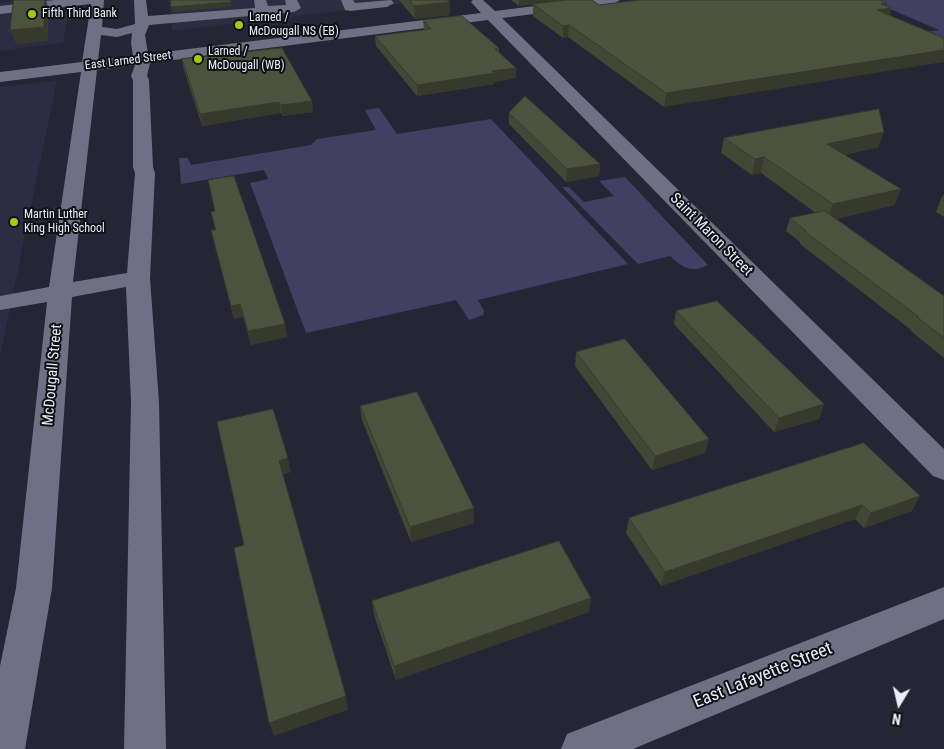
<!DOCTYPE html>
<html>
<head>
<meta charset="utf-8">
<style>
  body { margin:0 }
  #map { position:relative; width:944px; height:749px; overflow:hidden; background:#252535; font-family:"Roboto Condensed",sans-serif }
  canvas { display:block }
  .north { position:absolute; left:874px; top:679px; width:50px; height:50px; -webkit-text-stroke:4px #0f0f16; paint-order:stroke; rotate:189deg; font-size:14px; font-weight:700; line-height:20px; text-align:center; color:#ededf9 }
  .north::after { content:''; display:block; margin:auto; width:18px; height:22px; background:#ededf9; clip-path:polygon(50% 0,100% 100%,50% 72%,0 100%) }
</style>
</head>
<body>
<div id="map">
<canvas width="944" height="749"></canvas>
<div class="north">N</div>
</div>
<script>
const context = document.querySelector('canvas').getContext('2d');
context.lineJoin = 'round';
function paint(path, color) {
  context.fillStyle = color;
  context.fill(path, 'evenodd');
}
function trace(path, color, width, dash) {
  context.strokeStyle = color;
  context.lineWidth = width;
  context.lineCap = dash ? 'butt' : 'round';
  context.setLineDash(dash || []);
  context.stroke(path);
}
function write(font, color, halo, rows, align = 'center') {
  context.font = font + ' "Roboto Condensed",sans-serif';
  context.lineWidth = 4;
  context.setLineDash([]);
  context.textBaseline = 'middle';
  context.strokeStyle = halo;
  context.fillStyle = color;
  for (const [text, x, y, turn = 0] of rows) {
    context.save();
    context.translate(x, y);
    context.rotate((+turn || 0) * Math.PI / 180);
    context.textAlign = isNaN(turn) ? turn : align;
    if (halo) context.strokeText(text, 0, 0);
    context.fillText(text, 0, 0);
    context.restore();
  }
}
paint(new Path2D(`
  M 26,0 L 71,0 L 63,43 L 0,51 L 0,3 Z
  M 168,0 L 433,0 L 172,31 Z
  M 57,80 L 0,357 L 0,87 Z`), '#2d2c43');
paint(new Path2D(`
  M 869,0 L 944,0 L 944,42 L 922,33 L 939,30 Z
  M 379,108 L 397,134 L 491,119 L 628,264 L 478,300 L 484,311 L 483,315 L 469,320 L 456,300 L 306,333 L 250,183 L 268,179 L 264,170 L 181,184 L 179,158 L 188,158 L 191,165 L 311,145 L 317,139 L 376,130 L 365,110 Z
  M 625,177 L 708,265 C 691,274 682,267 670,256 L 638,264 L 562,187 L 569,187 L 584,202 L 614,196 L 599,181 Z`), '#413f62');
paint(new Path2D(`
  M 55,0 L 104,0 L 102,27 L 117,29 L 135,24 L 134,0 L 146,0 L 148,16 L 255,8 L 254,0 L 266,0 L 268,6 L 286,5 L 285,0 L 297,0 L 301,8 L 294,12 L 149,25 L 145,35 L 148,54 L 481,13 L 471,2 L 473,0 L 483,0 L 495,11 L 583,0 L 620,0 L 614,4 L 502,18 L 944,449 L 944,480 L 933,476 L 488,20 L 150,63 L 147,76 L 149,80 L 153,167 L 155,173 L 150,278 L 159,402 L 166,749 L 124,749 L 131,402 L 126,287 L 72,297 L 52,588 L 25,749 L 0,749 L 0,666 L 16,588 L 47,302 L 0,310 L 0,296 L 49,287 L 81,72 L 0,82 L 0,72 L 82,62 L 91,4 L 0,14 L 0,6 ZM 132,33 L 131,43 L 133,56 L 98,60 L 101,35 L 117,37 ZM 135,65 L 131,76 L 133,80 L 133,167 L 135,173 L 127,273 L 73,282 L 97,70 Z
  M 341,0 L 353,0 L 355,3 L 391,0 L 394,3 L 387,7 L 350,11 L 345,10 Z
  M 944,587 L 944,619 L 633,749 L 561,749 L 567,734 Z`), '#707084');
paint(new Path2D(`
  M 399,0 L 448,0 L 450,15 L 415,19 Z
  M 511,0 L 568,0 L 599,5 L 880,0 L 664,107 L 568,37 L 563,38 L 533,16 L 533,4 L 519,6 Z
  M 423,20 L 499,48 L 499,52 L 516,68 L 516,78 L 494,82 L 494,84 L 417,96 L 376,46 L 375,36 L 424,30 Z
  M 182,59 L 312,101 L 313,112 L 282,116 L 281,113 L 202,126 L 184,70 Z
  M 509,113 L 600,164 L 599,176 L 566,182 L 509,124 Z
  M 724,138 L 879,147 L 844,155 L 895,205 L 836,219 L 944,296 L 944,358 L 911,331 L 911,330 L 800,244 L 800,242 L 786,231 L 790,218 L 816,213 L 761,173 L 752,175 L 721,153 Z
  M 944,194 L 944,217 L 936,212 L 941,199 Z
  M 211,212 L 287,337 L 251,345 L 243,317 L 234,319 L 214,243 L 215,230 Z
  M 676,311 L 824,404 L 819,419 L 774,432 L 674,324 Z
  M 576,352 L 709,439 L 705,453 L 652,470 L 575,366 Z
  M 360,406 L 474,508 L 474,523 L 411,542 L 362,420 Z
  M 864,443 L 912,511 L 864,528 L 855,519 L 661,586 L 626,533 L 629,518 Z
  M 372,601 L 589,612 L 396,680 L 374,615 Z`), '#424736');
paint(new Path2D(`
  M 45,0 L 46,0 L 49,11 L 48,41 L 16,44 L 10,30 Z
  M 519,0 L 568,0 L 519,6 Z
  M 231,2 L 232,7 L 173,12 L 171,7 Z
  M 450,2 L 450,15 L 415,19 L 414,6 Z
  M 887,3 L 885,9 L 892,8 L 888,20 L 873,22 L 881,4 Z
  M 569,25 L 568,37 L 563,38 L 563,26 Z
  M 944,50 L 944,62 L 664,107 L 666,93 Z
  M 516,68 L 516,78 L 494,82 L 494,84 L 417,96 L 417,85 L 492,71 Z
  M 312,101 L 313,112 L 282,116 L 281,105 Z
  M 279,102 L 281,113 L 202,126 L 200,114 Z
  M 884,132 L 879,147 L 822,159 L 827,144 Z
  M 764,157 L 761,173 L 752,175 L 755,159 Z
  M 600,164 L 599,176 L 566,182 L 567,169 Z
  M 901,189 L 895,205 L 827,221 L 833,204 Z
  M 240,304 L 243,317 L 234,319 L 231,306 Z
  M 285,324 L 287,337 L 251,345 L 248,331 Z
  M 824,404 L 819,419 L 774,432 L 779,418 Z
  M 709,439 L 705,453 L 652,470 L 655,456 Z
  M 288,458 L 291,472 L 282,475 L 279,461 Z
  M 920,496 L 912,511 L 864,528 L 871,513 Z
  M 862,505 L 855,519 L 661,586 L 665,572 Z
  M 474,508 L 474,523 L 411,542 L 410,527 Z
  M 591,598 L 589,612 L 396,680 L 394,666 Z
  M 346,696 L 348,710 L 274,736 L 269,723 Z`), '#36392c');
const building = new Path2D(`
  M 14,0 L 45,0 L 44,27 L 10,30 Z
  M 171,0 L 231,0 L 231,2 L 171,7 Z
  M 410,0 L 448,0 L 450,2 L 414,6 Z
  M 568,0 L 592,0 L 599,5 L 639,0 L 880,0 L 887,3 L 881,4 L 892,8 L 877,10 L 944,38 L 944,50 L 666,93 L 569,25 L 563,26 L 533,4 Z
  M 462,16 L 499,48 L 495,49 L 516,68 L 492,71 L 495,73 L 417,85 L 375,36 L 431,29 L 423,20 Z
  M 282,48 L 312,101 L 281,105 L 279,102 L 200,114 L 182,59 Z
  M 525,96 L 600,164 L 567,169 L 509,113 Z
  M 879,109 L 884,132 L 827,144 L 901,189 L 833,204 L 764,157 L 755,159 L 724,138 Z
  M 234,176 L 285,324 L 248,331 L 240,304 L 231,306 L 211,230 L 216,230 L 211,212 L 215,211 L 208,180 Z
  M 944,194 L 944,201 L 941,199 Z
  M 825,211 L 944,296 L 944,338 L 917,317 L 919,317 L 804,231 L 806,231 L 790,218 Z
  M 717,301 L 824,404 L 779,418 L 676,311 Z
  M 625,339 L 709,439 L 655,456 L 576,352 Z
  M 417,392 L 474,508 L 410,527 L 360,406 Z
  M 273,409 L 288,458 L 279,461 L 346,696 L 269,723 L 234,548 L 244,545 L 217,422 Z
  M 864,443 L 920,496 L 871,513 L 862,505 L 665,572 L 629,518 Z
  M 559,541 L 591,598 L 394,666 L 372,601 Z`);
paint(building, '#4d523f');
trace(building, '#36392c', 1);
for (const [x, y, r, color] of [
  [32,14,5,"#acc610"],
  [239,25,5,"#acc610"],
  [198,59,5,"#acc610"],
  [14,222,5,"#acc610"]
]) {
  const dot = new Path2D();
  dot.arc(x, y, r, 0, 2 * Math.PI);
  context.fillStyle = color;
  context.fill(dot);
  trace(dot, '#0f0f16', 2);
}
write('12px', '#ededf9', '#0f0f16', [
  ["Fifth Third Bank",42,14],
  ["Larned /",249,18],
  ["McDougall NS (EB)",249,32],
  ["Larned /",208,52],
  ["McDougall (WB)",208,66],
  ["Martin Luther",24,215],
  ["King High School",24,229]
], 'left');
write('12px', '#ededf9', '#0f0f16', [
  ["East Larned Street",128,61,-7]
]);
write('15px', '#ededf9', '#0f0f16', [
  ["Saint Maron Street",711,235,45],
  ["McDougall Street",53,375,-85]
]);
write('18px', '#ededf9', '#0f0f16', [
  ["East Lafayette Street",763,676,-22]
]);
</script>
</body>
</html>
